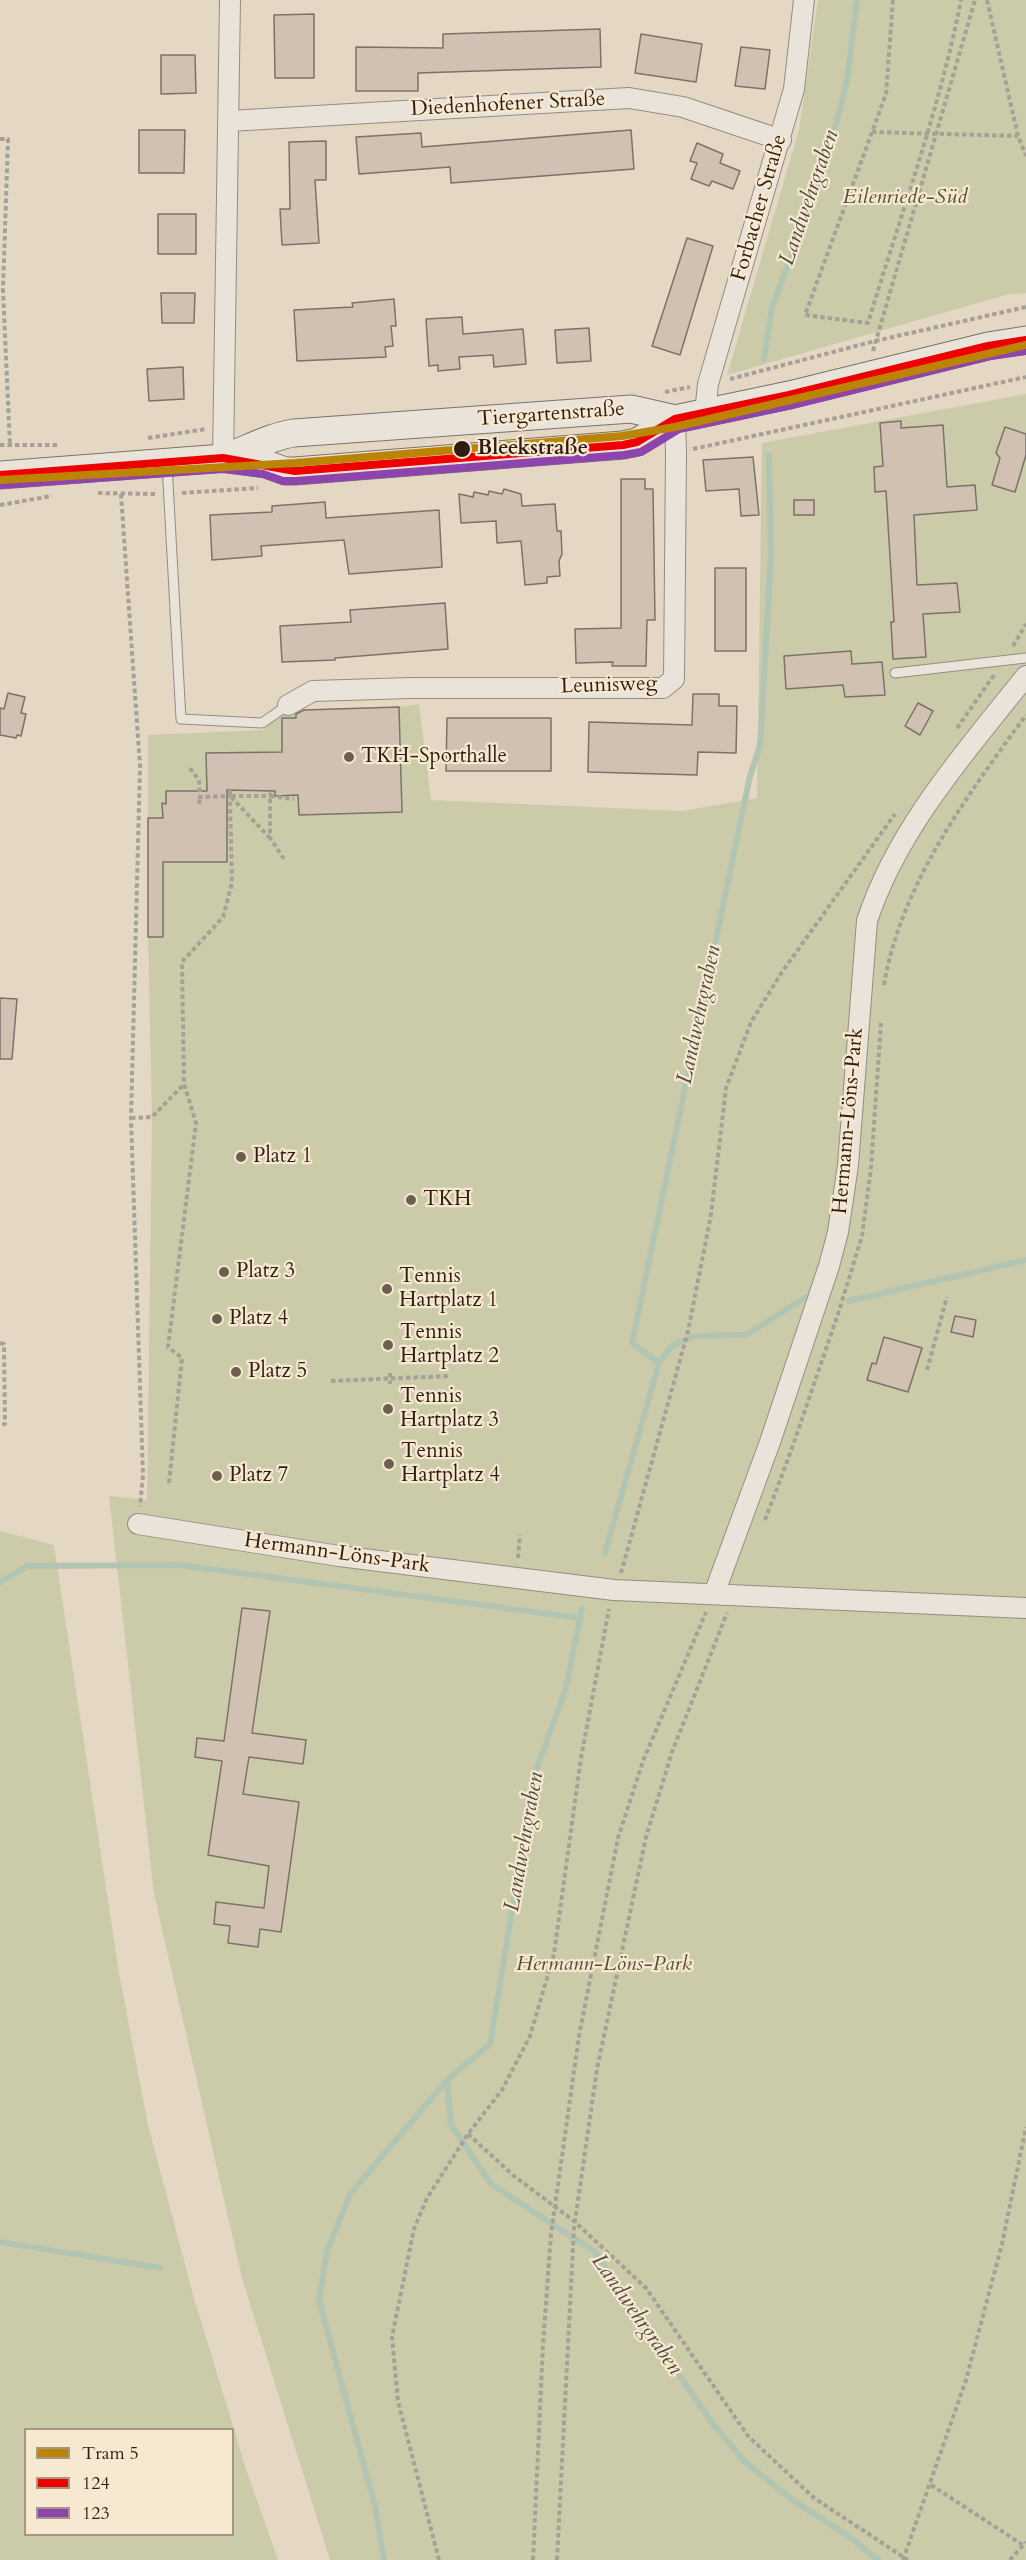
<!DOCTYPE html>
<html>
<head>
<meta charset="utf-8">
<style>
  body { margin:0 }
  #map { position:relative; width:1026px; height:2560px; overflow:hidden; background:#e4d8c5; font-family:Cardo,serif }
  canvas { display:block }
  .legend { position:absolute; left:24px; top:2428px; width:210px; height:108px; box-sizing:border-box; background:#f6e8d1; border:2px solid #a69784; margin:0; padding:8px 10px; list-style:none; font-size:18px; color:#2f1d11 }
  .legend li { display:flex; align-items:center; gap:12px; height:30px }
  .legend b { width:30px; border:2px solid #a69784 }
</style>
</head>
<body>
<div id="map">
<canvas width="1026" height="2560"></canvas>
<ul class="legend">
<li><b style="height:8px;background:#bc8405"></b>Tram 5</li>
<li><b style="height:8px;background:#e00"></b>124</li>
<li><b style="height:8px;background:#8e44ad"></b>123</li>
</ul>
</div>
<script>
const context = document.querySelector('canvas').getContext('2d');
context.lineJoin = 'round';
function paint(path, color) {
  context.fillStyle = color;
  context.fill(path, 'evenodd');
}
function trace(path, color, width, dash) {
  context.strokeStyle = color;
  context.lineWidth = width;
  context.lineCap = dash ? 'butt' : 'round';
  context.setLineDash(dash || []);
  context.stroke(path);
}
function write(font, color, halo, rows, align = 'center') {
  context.font = font + ' Cardo,serif';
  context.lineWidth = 4.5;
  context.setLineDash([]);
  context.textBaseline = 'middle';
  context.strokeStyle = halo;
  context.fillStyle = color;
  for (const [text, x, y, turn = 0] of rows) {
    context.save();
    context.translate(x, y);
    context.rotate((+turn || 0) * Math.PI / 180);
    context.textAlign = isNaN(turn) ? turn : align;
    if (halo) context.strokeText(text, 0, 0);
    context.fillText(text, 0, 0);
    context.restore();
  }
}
paint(new Path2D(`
  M 818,0 L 1026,0 L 1026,293 L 1009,294 L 727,375 L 799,130 Z
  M 1026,394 L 1026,2560 L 330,2560 L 242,2278 L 154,1894 L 109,1496 L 147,1500 L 152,1117 L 148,937 L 148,735 L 263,730 L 282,712 L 399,707 L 419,704 L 431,800 L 681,811 L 757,798 L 762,443 Z
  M 0,1531 L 54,1545 L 119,1973 L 148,2125 L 194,2298 L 246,2469 L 278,2560 L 0,2560 ZM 26,2430 L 232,2430 L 232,2534 L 26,2534 Z`), '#cbcba9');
trace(new Path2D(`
  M 764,359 L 772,307 L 825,168 L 847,81 L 857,0
  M 849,1301 L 1026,1260
  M 659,1363 L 673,1345 L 696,1336 L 746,1335 L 806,1297
  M 605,1553 L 659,1363 L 632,1343 L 750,776 L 760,745 L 771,556 L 769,455
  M 0,1582 L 27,1566 L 179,1565 L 580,1618
  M 582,1609 L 566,1688 L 535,1773 L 490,2044 L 447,2080 L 451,2125 L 492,2185 L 594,2251 L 713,2424 L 745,2462 L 794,2501 L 851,2538 L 878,2560
  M 0,2242 L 160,2268
  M 384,2560 L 375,2506 L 319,2300 L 327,2251 L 350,2194 L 447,2080`), '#b2c4b2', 6);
const building = new Path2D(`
  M 314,14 L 314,78 L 275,78 L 274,15 Z
  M 600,29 L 601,67 L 418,73 L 418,91 L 356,91 L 356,47 L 443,48 L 443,34 Z
  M 641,34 L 702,44 L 696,82 L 635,73 Z
  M 741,47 L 770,50 L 765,89 L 735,86 Z
  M 161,55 L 195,55 L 196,93 L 161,94 Z
  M 139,130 L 185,130 L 184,173 L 139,173 Z
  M 631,130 L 634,169 L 451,183 L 450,167 L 359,174 L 356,137 L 421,133 L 422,147 Z
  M 326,141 L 326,180 L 315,180 L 319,243 L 282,245 L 280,209 L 290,209 L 289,142 Z
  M 697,143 L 723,154 L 720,163 L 740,171 L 733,189 L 712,181 L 709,186 L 691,179 L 697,163 L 690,161 Z
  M 158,214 L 196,214 L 196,254 L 158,254 Z
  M 687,238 L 713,246 L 680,355 L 652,346 Z
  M 161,293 L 195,293 L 194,323 L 162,323 Z
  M 394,299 L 396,326 L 391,326 L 393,346 L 385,347 L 386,357 L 297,361 L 294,310 L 353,307 L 352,303 Z
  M 462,317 L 463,334 L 523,329 L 526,364 L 494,367 L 493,355 L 459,357 L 460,369 L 438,371 L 438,365 L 429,366 L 426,319 Z
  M 589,328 L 591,361 L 557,363 L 555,330 Z
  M 183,367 L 184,399 L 149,401 L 147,369 Z
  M 901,421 L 901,428 L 943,425 L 947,487 L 975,485 L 977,510 L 914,515 L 917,585 L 957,583 L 960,612 L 923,614 L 926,657 L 893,659 L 891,622 L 894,622 L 886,491 L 875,492 L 874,467 L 883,466 L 880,423 Z
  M 1005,427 L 1026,434 L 1026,455 L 1015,492 L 992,485 L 1000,458 L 996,453 Z
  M 753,457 L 759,515 L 741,516 L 739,489 L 706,491 L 703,460 Z
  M 621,479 L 645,479 L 645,489 L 653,489 L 655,620 L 647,620 L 646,666 L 612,666 L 613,662 L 576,663 L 575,629 L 621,628 Z
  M 504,489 L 521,494 L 522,506 L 555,504 L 557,531 L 561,531 L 562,554 L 559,561 L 560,576 L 547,577 L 547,583 L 525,585 L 521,541 L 497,543 L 496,521 L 461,523 L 459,494 L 473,497 L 474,492 L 488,495 L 489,491 L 502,494 Z
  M 794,500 L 814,500 L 814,515 L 794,515 Z
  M 325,502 L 326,518 L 439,510 L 442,567 L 349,574 L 344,540 L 261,546 L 262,556 L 212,560 L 210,515 L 272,512 L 272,506 Z
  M 715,568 L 746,568 L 746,651 L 715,651 Z
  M 445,603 L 448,649 L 335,658 L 335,660 L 282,662 L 280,626 L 351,622 L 350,610 Z
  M 851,651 L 852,664 L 882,662 L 885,695 L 845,697 L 843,685 L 786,689 L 784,656 Z
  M 8,693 L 25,697 L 21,713 L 26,714 L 21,736 L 17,735 L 16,738 L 0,735 L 0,708 L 4,709 Z
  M 693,694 L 719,694 L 719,706 L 737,706 L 736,753 L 698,752 L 697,775 L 588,772 L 589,722 L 692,725 Z
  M 918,703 L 933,711 L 920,735 L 905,726 Z
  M 399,707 L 402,812 L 299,815 L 298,795 L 275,796 L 275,791 L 227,790 L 227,862 L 163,862 L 163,937 L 148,937 L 148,818 L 163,818 L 162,803 L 166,804 L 166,791 L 207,791 L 206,753 L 282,752 L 282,718 L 296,718 L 296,714 L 304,710 Z
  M 447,718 L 551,718 L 551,771 L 446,771 Z
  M 0,998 L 17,999 L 12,1059 L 0,1059 Z
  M 955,1316 L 976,1320 L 973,1337 L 951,1332 Z
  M 884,1337 L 922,1348 L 908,1392 L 867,1380 L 872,1363 L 876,1364 Z
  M 242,1608 L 270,1611 L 252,1733 L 306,1740 L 303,1764 L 249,1757 L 243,1794 L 299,1802 L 281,1932 L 260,1929 L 258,1947 L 228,1943 L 230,1926 L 214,1924 L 216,1902 L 264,1908 L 269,1866 L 208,1855 L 222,1761 L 195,1757 L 197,1738 L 224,1741 Z`);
paint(building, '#d0c1b2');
trace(building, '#7b7268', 1.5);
const service = new Path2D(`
  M 167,464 L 181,719 L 262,723 L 288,705
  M 895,673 L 1026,658`);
const minor = new Path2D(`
  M 229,121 L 629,98 L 683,107 L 781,140
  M 705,414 L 708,384 L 794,89 L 804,0
  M 223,458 L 230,0
  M 288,705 L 313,691 L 410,688 L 663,688 L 674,679 L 676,453 L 675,419
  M 138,1524 L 339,1556 L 614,1590 L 1026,1608
  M 714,1594 L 770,1442 L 829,1266 L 838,1232 L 848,1165 L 867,921 C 897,829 966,751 1026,676`);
const secondary = new Path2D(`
  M 226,457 C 248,449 272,436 294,433 L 631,409 L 675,419
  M 0,475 L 223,458 L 266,464 L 285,471 L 295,471 L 623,445 L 637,442 L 675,419 L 789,395 L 988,346 L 1026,340`);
trace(service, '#958c80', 11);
trace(minor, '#958c80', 22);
trace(secondary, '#7b7268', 29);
trace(new Path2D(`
  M 893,0 L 886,94 L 805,315 L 868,323 C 900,217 940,108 961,0
  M 987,0 L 1018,136 L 1026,156
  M 872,132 L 1018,136
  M 0,139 L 8,139 L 3,290 L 10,446
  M 873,351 L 975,0
  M 730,379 L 875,341 L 1026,307
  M 665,392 L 690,387
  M 148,438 L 206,429
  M 0,445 L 60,445
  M 693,449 L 1026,377
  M 98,493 L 157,494
  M 182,493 L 258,488
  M 121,494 L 140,766 L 131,1118 L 143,1475 L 140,1506
  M 0,505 L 52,496
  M 1013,646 L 1026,624
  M 957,728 L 994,675
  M 230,790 L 230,796 L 270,796 L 271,791
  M 231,797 L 269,837
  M 199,804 L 200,797
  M 284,859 L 270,838 L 270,796 L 294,799
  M 884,985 C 901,884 967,796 1026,715
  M 131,1118 L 152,1117 L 184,1084
  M 0,1343 L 4,1344 L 5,1424 L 0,1425
  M 927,1370 L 947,1297
  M 390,1373 L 390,1384
  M 331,1381 L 450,1376
  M 169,1483 L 182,1358 L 168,1347 L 196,1123 L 184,1084 L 182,962 L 223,917 L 232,883 L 230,796 L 200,797 L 199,780 L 188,766
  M 765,1520 L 791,1451 L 838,1314 L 862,1236 L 871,1168 L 881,1023
  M 518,1558 L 520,1535
  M 621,1573 L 688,1331 L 711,1215 L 726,1088 L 751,1022 L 782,972 L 895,814
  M 468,2134 L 514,2176 L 574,2221 L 646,2288 L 748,2436 L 814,2498 L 908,2560
  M 931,2485 L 1023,2545
  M 439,2560 L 398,2401 L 392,2337 L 414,2229 L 427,2198 L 468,2134 L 502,2090 L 530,2036 L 554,1954 L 581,1758 L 609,1609
  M 533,2560 L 543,2345 L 551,2234 L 579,2036 L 618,1838 L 643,1761 L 706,1612
  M 557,2560 L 574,2228 L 597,2069 L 646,1837 L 672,1752 L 727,1613
  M 903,2560 L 966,2380 L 1002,2244 L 1026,2127
  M 1010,2560 L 1026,2542`), '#a6a097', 4, [4.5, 3]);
trace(service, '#e9e3d9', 9);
trace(minor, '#e9e3d9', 20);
trace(secondary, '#e9e3d9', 27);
trace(new Path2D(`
  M 0,475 L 223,458 L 295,471 L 623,445 L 637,442 L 675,419 L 789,395 L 988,346 L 1026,340`), '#e00', 8);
trace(new Path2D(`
  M 1,485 L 223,469 L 263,474 L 283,481 L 296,481 L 624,455 L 641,452 L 679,429 L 792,405 L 990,356 L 1026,351`), '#8e44ad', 8);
trace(new Path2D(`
  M 0,480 L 295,463 L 622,436 L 675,427 L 1026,345`), '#bc8405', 8);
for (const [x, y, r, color] of [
  [462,449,9,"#2f1d11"],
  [349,757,6,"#6e5e50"],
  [241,1157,6,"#6e5e50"],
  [411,1200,6,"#6e5e50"],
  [224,1272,6,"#6e5e50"],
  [387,1289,6,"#6e5e50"],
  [217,1319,6,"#6e5e50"],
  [388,1345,6,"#6e5e50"],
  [236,1372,6,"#6e5e50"],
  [388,1409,6,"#6e5e50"],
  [389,1464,6,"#6e5e50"],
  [217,1476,6,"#6e5e50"]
]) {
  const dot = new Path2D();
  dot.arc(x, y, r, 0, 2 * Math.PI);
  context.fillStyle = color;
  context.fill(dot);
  trace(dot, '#f6e8d1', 2);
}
write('21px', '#2f1d11', '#f6e8d1', [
  ["Diedenhofener Straße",508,105,-3],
  ["Forbacher Straße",760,208,-74],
  ["Tiergartenstraße",551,415,-4],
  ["Leunisweg",609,686,-2],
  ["Hermann-Löns-Park",849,1121,-85],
  ["Hermann-Löns-Park",337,1554,8]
]);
write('italic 21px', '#584e38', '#f6e8d1', [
  ["Eilenriede-Süd",905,198],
  ["Hermann-Löns-Park",604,1965]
]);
write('bold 21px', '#2f1d11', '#f6e8d1', [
  ["Bleekstraße",477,449]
], 'left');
write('21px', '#2f1d11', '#f6e8d1', [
  ["TKH-Sporthalle",361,757],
  ["Platz 1",253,1157],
  ["TKH",423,1200],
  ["Platz 3",236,1272],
  ["Tennis",399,1277],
  ["Hartplatz 1",399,1301],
  ["Platz 4",229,1319],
  ["Tennis",400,1333],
  ["Hartplatz 2",400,1357],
  ["Platz 5",248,1372],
  ["Tennis",400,1397],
  ["Hartplatz 3",400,1421],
  ["Tennis",401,1452],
  ["Hartplatz 4",401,1476],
  ["Platz 7",229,1476]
], 'left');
write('italic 22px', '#504d3f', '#f6e8d1', [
  ["Landwehrgraben",810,198,-71],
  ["Landwehrgraben",700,1015,-78],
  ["Landwehrgraben",525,1842,-80],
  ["Landwehrgraben",636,2315,55]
]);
</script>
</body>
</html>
